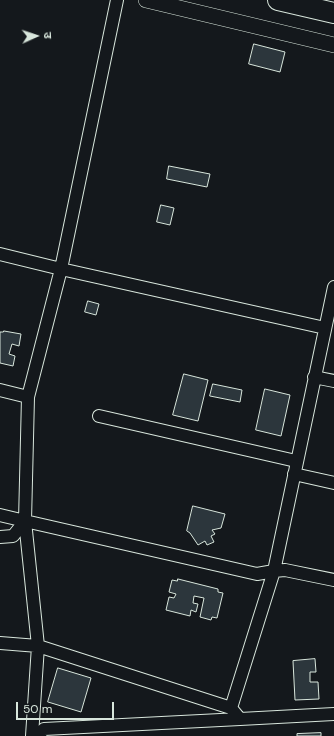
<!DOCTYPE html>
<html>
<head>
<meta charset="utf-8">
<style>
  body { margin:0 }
  #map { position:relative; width:334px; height:736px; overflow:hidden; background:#14181c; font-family:"DM Sans","Noto Sans Devanagari",sans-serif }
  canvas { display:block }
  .north { position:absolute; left:16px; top:16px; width:40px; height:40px; -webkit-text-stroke:3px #14181c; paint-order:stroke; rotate:87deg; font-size:11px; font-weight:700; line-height:16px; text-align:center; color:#d8e6dc }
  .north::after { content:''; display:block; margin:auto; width:14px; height:18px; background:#d8e6dc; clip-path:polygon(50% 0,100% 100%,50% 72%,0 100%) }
  .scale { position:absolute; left:16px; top:702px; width:98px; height:18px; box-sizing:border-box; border:2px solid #d8e6dc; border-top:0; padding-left:5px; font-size:12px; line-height:14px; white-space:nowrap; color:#d8e6dc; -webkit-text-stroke:3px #14181c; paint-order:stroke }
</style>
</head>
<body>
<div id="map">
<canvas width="334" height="736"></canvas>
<div class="north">उ</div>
<div class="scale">50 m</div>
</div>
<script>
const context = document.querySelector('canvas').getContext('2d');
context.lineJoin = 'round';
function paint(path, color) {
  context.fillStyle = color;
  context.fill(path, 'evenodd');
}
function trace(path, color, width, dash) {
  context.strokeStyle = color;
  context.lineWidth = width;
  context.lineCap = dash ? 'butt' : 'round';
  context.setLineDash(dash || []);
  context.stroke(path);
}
const building = new Path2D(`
  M 254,44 L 285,52 L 280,72 L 249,64 Z
  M 169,166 L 210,174 L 207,187 L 167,179 Z
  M 161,205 L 174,208 L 170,225 L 157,222 Z
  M 88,301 L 99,304 L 96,315 L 85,312 Z
  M 4,331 L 21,334 L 19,346 L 12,344 L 9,354 L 15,356 L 13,366 L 0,363 L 0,332 L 3,332 Z
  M 184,374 L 208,380 L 198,421 L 173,415 Z
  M 213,384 L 242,390 L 240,402 L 210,396 Z
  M 265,389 L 290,395 L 281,436 L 256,430 Z
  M 193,506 L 225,514 L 221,528 L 212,530 L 215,534 L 211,536 L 214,542 L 207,545 L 205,541 L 198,545 L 190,533 L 187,531 Z
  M 178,579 L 218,589 L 218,592 L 223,593 L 217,618 L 212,617 L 211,620 L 200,617 L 204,598 L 194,596 L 193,603 L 198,604 L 196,612 L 191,610 L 190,616 L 166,610 L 169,597 L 174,598 L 176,594 L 169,592 L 172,580 L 177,581 Z
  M 315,659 L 316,672 L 310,672 L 310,682 L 318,682 L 319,699 L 295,700 L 293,661 Z
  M 58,668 L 91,678 L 81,712 L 48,702 Z
  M 321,733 L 321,736 L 297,736 L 297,734 Z`);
paint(building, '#2c363c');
trace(building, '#d8e6dc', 1);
const minor = new Path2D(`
  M 117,0 L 61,269 L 325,328
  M 0,254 L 61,269 L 28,397
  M 334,287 L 274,571 L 285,570 L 334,580
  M 314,377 L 334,381
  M 0,390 L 28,397 L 25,521 L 0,515
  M 99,416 L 296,461
  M 294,474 L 334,483
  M 25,521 L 38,646 L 231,708 L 240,719 L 44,729 L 38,736
  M 0,537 L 13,536 L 25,521 L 257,574 L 274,571 L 231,708
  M 0,643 L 38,646 L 32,736
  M 240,719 L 334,714`);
const tertiary = new Path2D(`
  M 146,0 L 334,45`);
const trunk = new Path2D(`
  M 278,0 L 334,13`);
trace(minor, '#d8e6dc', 14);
trace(tertiary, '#d8e6dc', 16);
trace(trunk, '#d8e6dc', 22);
trace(minor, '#14181c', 12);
trace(tertiary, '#14181c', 15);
trace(trunk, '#14181c', 20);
</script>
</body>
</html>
